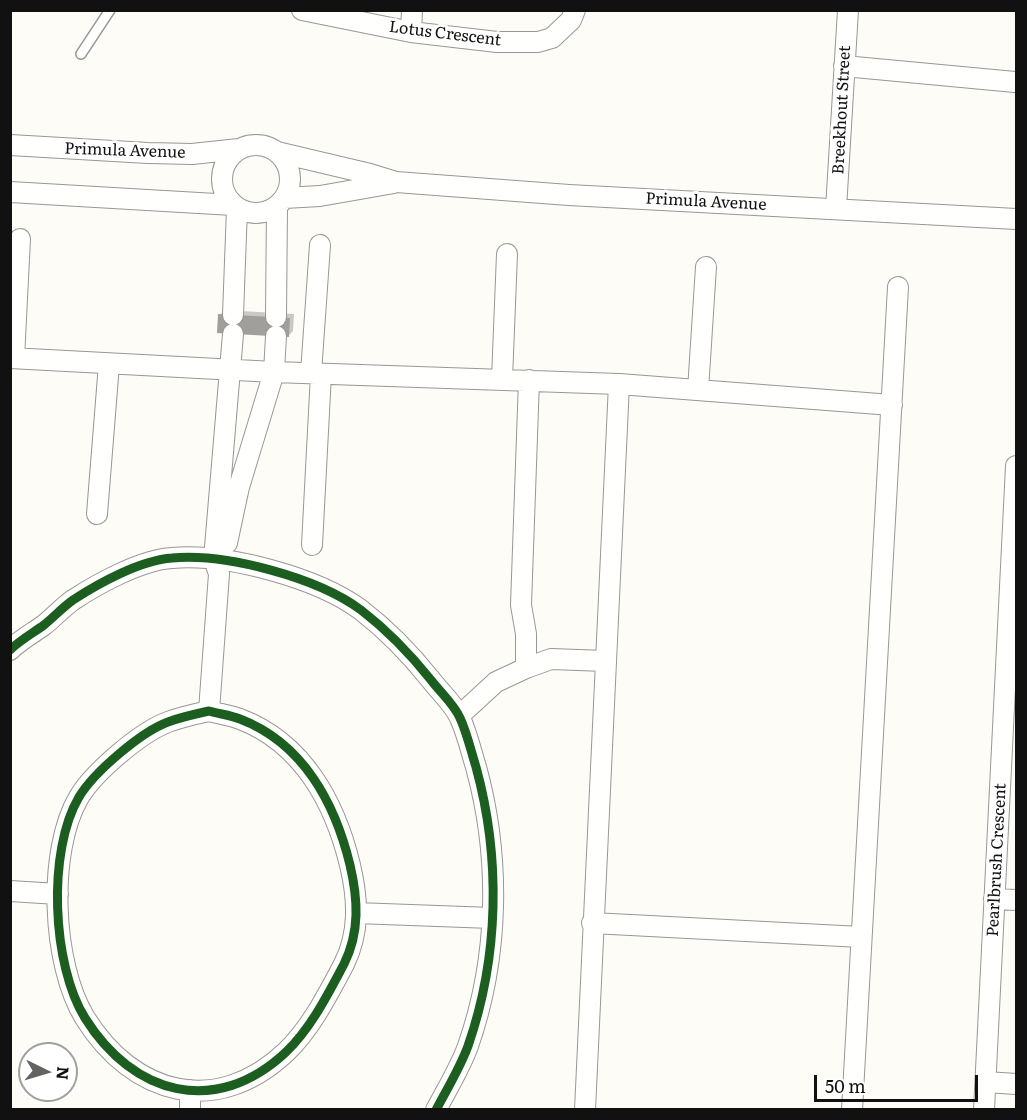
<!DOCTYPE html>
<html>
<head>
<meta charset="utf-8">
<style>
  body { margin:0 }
  #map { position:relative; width:1027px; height:1120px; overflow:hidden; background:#fdfcf7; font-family:Literata,serif }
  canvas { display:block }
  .frame { position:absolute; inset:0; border:12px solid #111; pointer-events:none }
  .north { position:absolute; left:18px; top:1042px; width:60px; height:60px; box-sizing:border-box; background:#fff; border:2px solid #a0a0a0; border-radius:50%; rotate:95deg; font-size:16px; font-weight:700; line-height:24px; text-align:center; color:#111 }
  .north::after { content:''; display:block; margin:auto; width:21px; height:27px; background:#646362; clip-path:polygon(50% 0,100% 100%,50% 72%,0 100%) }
  .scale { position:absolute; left:814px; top:1075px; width:164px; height:27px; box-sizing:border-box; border:3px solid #111; border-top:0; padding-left:8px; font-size:18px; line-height:21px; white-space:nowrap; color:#111; -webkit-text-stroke:4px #fff; paint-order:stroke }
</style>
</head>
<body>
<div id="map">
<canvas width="1027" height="1120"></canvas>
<div class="frame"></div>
<div class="north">N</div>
<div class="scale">50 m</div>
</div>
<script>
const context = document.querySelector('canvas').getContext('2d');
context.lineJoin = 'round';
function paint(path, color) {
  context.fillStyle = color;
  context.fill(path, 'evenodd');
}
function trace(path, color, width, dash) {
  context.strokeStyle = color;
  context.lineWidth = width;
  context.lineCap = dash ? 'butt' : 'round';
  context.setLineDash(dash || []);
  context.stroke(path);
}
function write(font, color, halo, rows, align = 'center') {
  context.font = font + ' Literata,serif';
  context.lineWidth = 6;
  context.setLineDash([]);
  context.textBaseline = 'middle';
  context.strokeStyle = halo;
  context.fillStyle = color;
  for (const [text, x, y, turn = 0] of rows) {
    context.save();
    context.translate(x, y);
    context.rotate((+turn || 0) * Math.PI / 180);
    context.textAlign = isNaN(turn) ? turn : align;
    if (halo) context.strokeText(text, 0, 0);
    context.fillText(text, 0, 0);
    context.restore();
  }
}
paint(new Path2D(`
  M 224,310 L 294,314 L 293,331 L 289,335 L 220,315 Z`), '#0003');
paint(new Path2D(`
  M 218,314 L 290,318 L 289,337 L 217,333 Z`), '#a19f9c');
const lane = new Path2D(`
  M 81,54 L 110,10`);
const street = new Path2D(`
  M 302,10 L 411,32 L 497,42 L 538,42 L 552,38 L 571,20 L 575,10
  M 411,32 L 412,10
  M 844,66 L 1015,82
  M 10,145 L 148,153 L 192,154 L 239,149
  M222 179a34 34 0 1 1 68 0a34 34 0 1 1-68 0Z
  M 277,152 L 370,174 L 396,182 L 569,195 L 1016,219
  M 10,192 L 233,205
  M 284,198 L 320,196 L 394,183
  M 836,209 L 848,10
  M 233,315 L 237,208
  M 276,317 L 277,206
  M 10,358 L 274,372 L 619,384 L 892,405
  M 14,358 L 20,239
  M 311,373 L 320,245
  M 502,379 L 507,254
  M 698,390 L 706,267
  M 97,514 L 109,364
  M 227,543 L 239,487 L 274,372 L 276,336
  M 312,545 L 321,374
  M 10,650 C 20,640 33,633 44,625 C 54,617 63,607 73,600 C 99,583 141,560 172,558 C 227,553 318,578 361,610 C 387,630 411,655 431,680 C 440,692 454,704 460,718 C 467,733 471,751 476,767 C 501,858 499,957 468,1046 C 460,1068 447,1089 436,1110
  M 526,668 L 526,634 L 521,605 L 529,380
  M 209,711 C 219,714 230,715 240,719 C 303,743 335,803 350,865 C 358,899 360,932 344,964 C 328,994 311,1028 286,1052 C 216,1118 133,1095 85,1018 C 52,965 47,851 79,797 C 94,772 141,732 168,722 C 181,717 195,714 209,711 Z
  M 209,711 L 219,574 L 214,559 L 233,334
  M 459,716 L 496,682 L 526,668 L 551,659 L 605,661
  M 10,891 L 58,894
  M 994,899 L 1016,900
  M 356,913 L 492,918
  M 592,923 L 861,937
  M 986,1082 L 1016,1084
  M 190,1110 L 190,1090
  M 585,1110 L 619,384
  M 852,1110 L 898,287
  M 984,1110 L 1016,466`);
trace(lane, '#979795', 12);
trace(street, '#979795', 22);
trace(lane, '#fffffe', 9);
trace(street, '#fffffe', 20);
trace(new Path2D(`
  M 10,650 C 20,640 33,633 44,625 C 54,617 63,607 73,600 C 99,583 141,560 172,558 C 227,553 318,578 361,610 C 387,630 411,655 431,680 C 440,692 454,704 460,718 C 467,733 471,751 476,767 C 501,858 499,957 468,1046 C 460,1068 447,1089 436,1110
  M 209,711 C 219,714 230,715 240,719 C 303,743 335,803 350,865 C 358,899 360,932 344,964 C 328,994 311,1028 286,1052 C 216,1118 133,1095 85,1018 C 52,965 47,851 79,797 C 94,772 141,732 168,722 C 181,717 195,714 209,711 Z`), '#1b5e20', 9);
write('16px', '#111', '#fff', [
  ["Lotus Crescent",445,34,7],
  ["Breekhout Street",842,110,-87],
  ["Primula Avenue",125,151,2],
  ["Primula Avenue",706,202,3],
  ["Pearlbrush Crescent",997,860,-87]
]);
</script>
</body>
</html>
